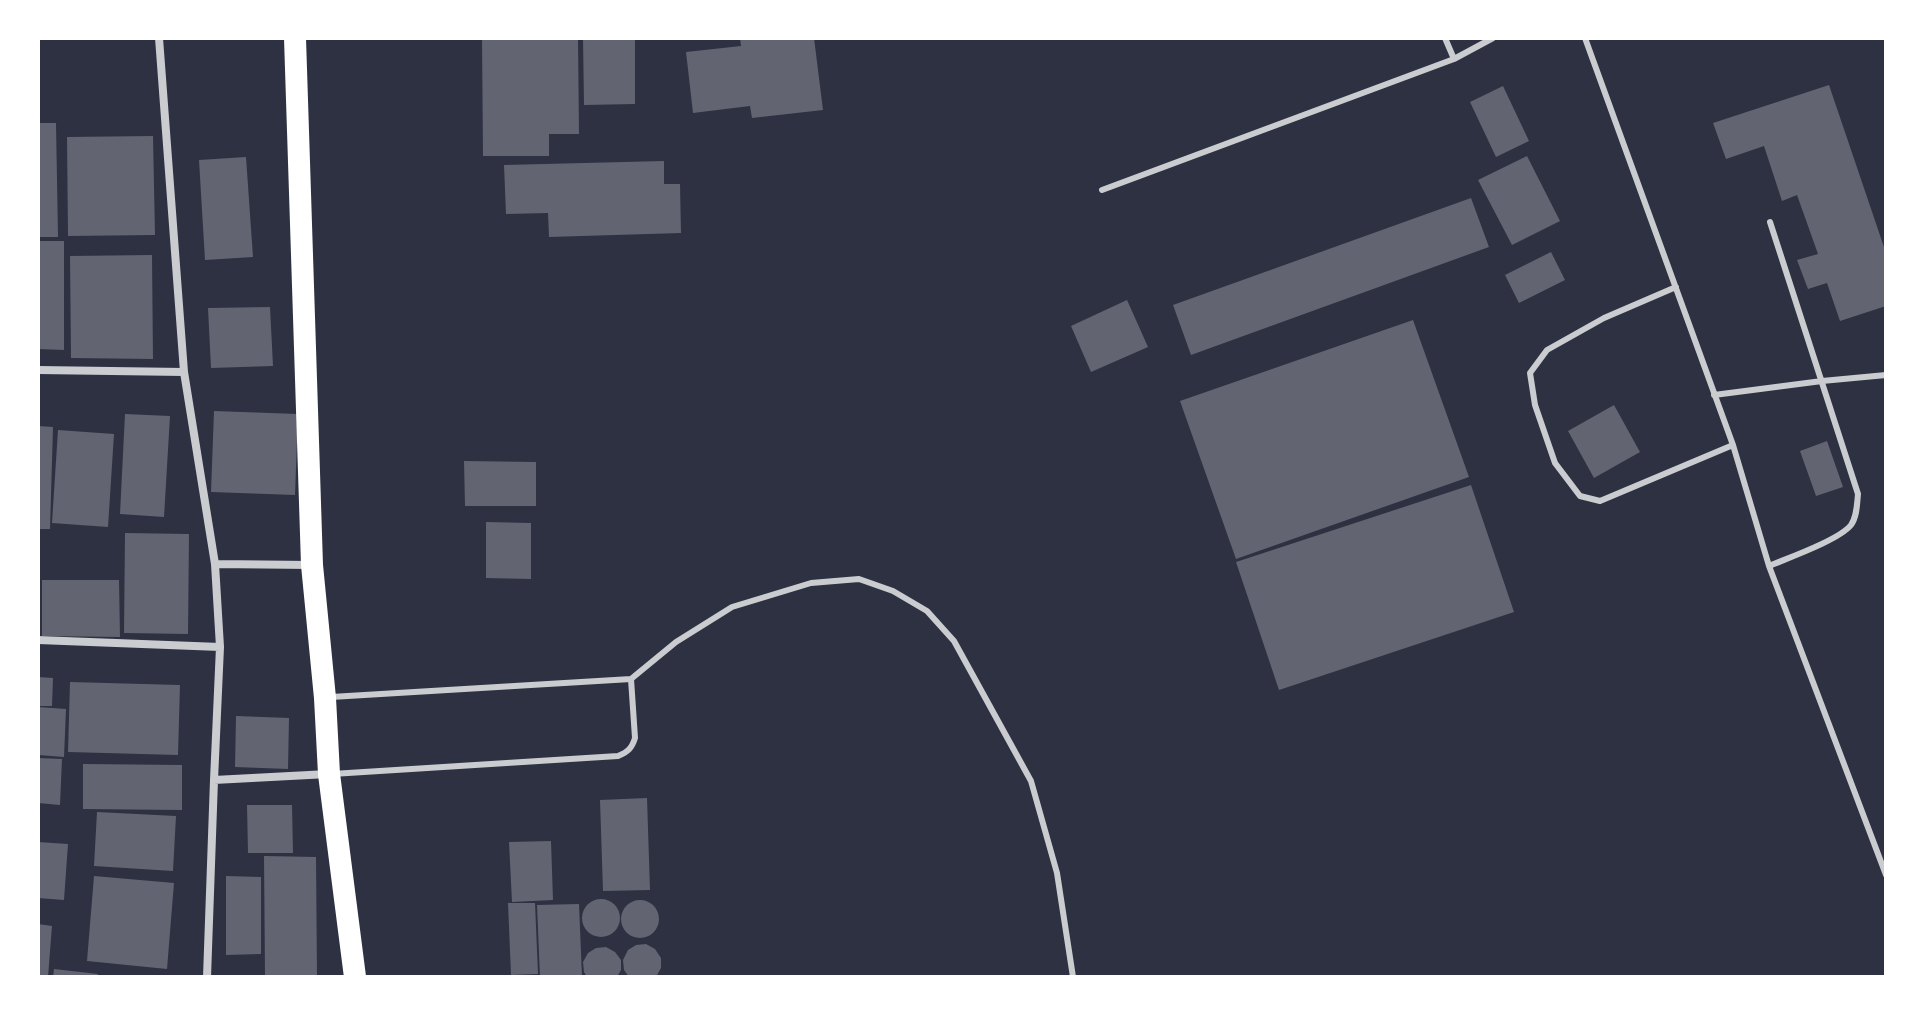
<!DOCTYPE html>
<html>
<head>
<meta charset="utf-8">
<style>
  body { margin:0 }
  #map { position:relative; width:1924px; height:1015px; overflow:hidden; background:#2d3142; font-family:Inter,sans-serif }
  canvas { display:block }
  .frame { position:absolute; inset:0; border:40px solid #fff; pointer-events:none }
</style>
</head>
<body>
<div id="map">
<canvas width="1924" height="1015"></canvas>
<div class="frame"></div>
</div>
<script>
const context = document.querySelector('canvas').getContext('2d');
context.lineJoin = 'round';
function paint(path, color) {
  context.fillStyle = color;
  context.fill(path, 'evenodd');
}
function trace(path, color, width, dash) {
  context.strokeStyle = color;
  context.lineWidth = width;
  context.lineCap = dash ? 'butt' : 'round';
  context.setLineDash(dash || []);
  context.stroke(path);
}
paint(new Path2D(`
  M 482,38 L 578,38 L 579,134 L 549,134 L 549,156 L 483,156 Z
  M 583,38 L 635,38 L 635,104 L 584,105 Z
  M 740,38 L 814,38 L 823,110 L 752,118 L 750,106 L 693,113 L 686,52 L 741,46 Z
  M 1829,85 L 1886,253 L 1886,306 L 1840,321 L 1827,283 L 1808,289 L 1797,260 L 1818,254 L 1797,195 L 1782,201 L 1764,146 L 1726,159 L 1713,123 Z
  M 1503,86 L 1529,141 L 1496,157 L 1470,102 Z
  M 38,123 L 56,123 L 58,237 L 38,237 Z
  M 153,136 L 155,235 L 68,236 L 67,137 Z
  M 1527,156 L 1560,221 L 1512,245 L 1478,180 Z
  M 246,157 L 253,257 L 205,260 L 199,160 Z
  M 664,161 L 664,184 L 680,184 L 681,233 L 549,237 L 548,213 L 506,214 L 504,165 Z
  M 1471,198 L 1489,247 L 1191,355 L 1173,305 Z
  M 38,241 L 64,241 L 64,350 L 38,349 Z
  M 1551,252 L 1565,280 L 1519,303 L 1505,275 Z
  M 152,255 L 153,359 L 71,358 L 70,256 Z
  M 1127,300 L 1148,347 L 1091,372 L 1071,326 Z
  M 270,307 L 273,366 L 211,368 L 208,308 Z
  M 1413,320 L 1469,477 L 1236,559 L 1180,401 Z
  M 1614,405 L 1640,452 L 1594,478 L 1568,431 Z
  M 214,411 L 298,414 L 295,495 L 211,492 Z
  M 125,414 L 170,416 L 164,517 L 120,514 Z
  M 38,426 L 53,427 L 50,529 L 38,529 Z
  M 58,430 L 114,434 L 108,527 L 52,523 Z
  M 1827,441 L 1843,487 L 1816,496 L 1800,451 Z
  M 464,461 L 536,462 L 536,506 L 465,506 Z
  M 1471,485 L 1514,612 L 1279,690 L 1236,562 Z
  M 486,522 L 531,523 L 531,579 L 486,578 Z
  M 125,533 L 189,534 L 188,634 L 124,633 Z
  M 42,580 L 119,580 L 120,637 L 42,636 Z
  M 38,677 L 53,678 L 52,706 L 38,706 Z
  M 70,682 L 180,685 L 178,755 L 68,752 Z
  M 38,707 L 66,709 L 64,757 L 38,755 Z
  M 236,716 L 289,718 L 288,769 L 235,767 Z
  M 38,758 L 62,759 L 60,805 L 38,803 Z
  M 83,764 L 182,765 L 182,810 L 83,809 Z
  M 647,798 L 650,890 L 603,891 L 600,800 Z
  M 247,805 L 292,805 L 293,853 L 248,853 Z
  M 97,812 L 176,816 L 173,871 L 94,866 Z
  M 551,841 L 553,900 L 512,902 L 509,842 Z
  M 38,842 L 68,844 L 64,900 L 38,898 Z
  M 264,856 L 316,857 L 317,977 L 265,977 Z
  M 94,876 L 174,883 L 167,969 L 87,961 Z
  M 226,876 L 261,877 L 261,954 L 226,955 Z
  M582 918a19 19 0 1 1 38 0a19 19 0 1 1-38 0Z
  M621 919a19 19 0 1 1 38 0a19 19 0 1 1-38 0Z
  M 508,903 L 535,903 L 538,974 L 511,975 Z
  M 579,904 L 582,977 L 540,977 L 537,905 Z
  M 38,924 L 52,926 L 48,977 L 38,977 Z
  M 646,944 L 655,949 L 661,958 L 661,968 L 656,977 L 629,977 L 624,970 L 623,960 L 628,950 L 636,945 Z
  M 606,947 L 615,952 L 621,960 L 621,970 L 617,977 L 587,977 L 584,972 L 583,962 L 588,953 L 596,948 Z
  M 54,969 L 98,974 L 97,977 L 53,977 Z`), '#626471');
trace(new Path2D(`
  M 1445,38 L 1454,59
  M 1585,38 L 1733,445 L 1769,566 L 1886,875
  M 1102,190 L 1454,59 L 1493,38
  M 1676,287 L 1604,318 L 1547,350 L 1530,373 L 1535,405 L 1555,463 L 1580,496 L 1600,501 L 1733,445
  M 1714,395 L 1822,381 L 1886,375
  M 1769,566 C 1788,558 1839,540 1851,525 C 1857,517 1857,504 1858,494 L 1770,222
  M 331,697 L 631,679 L 676,642 L 732,607 L 811,583 L 859,579 L 893,591 L 927,611 L 954,641 L 1031,781 L 1057,873 L 1073,977
  M 332,774 L 618,756 C 628,752 632,748 635,738 L 631,679`), '#caccd0', 6);
trace(new Path2D(`
  M 38,370 L 184,372 L 159,38
  M 184,372 L 215,564
  M 38,640 L 220,647 L 215,564 L 311,565
  M 214,780 L 220,647
  M 207,977 L 214,780 L 328,774`), '#caccd0', 8);
trace(new Path2D(`
  M 295,38 L 312,565 L 325,698 L 329,774 L 355,977`), '#fff', 22);
</script>
</body>
</html>
